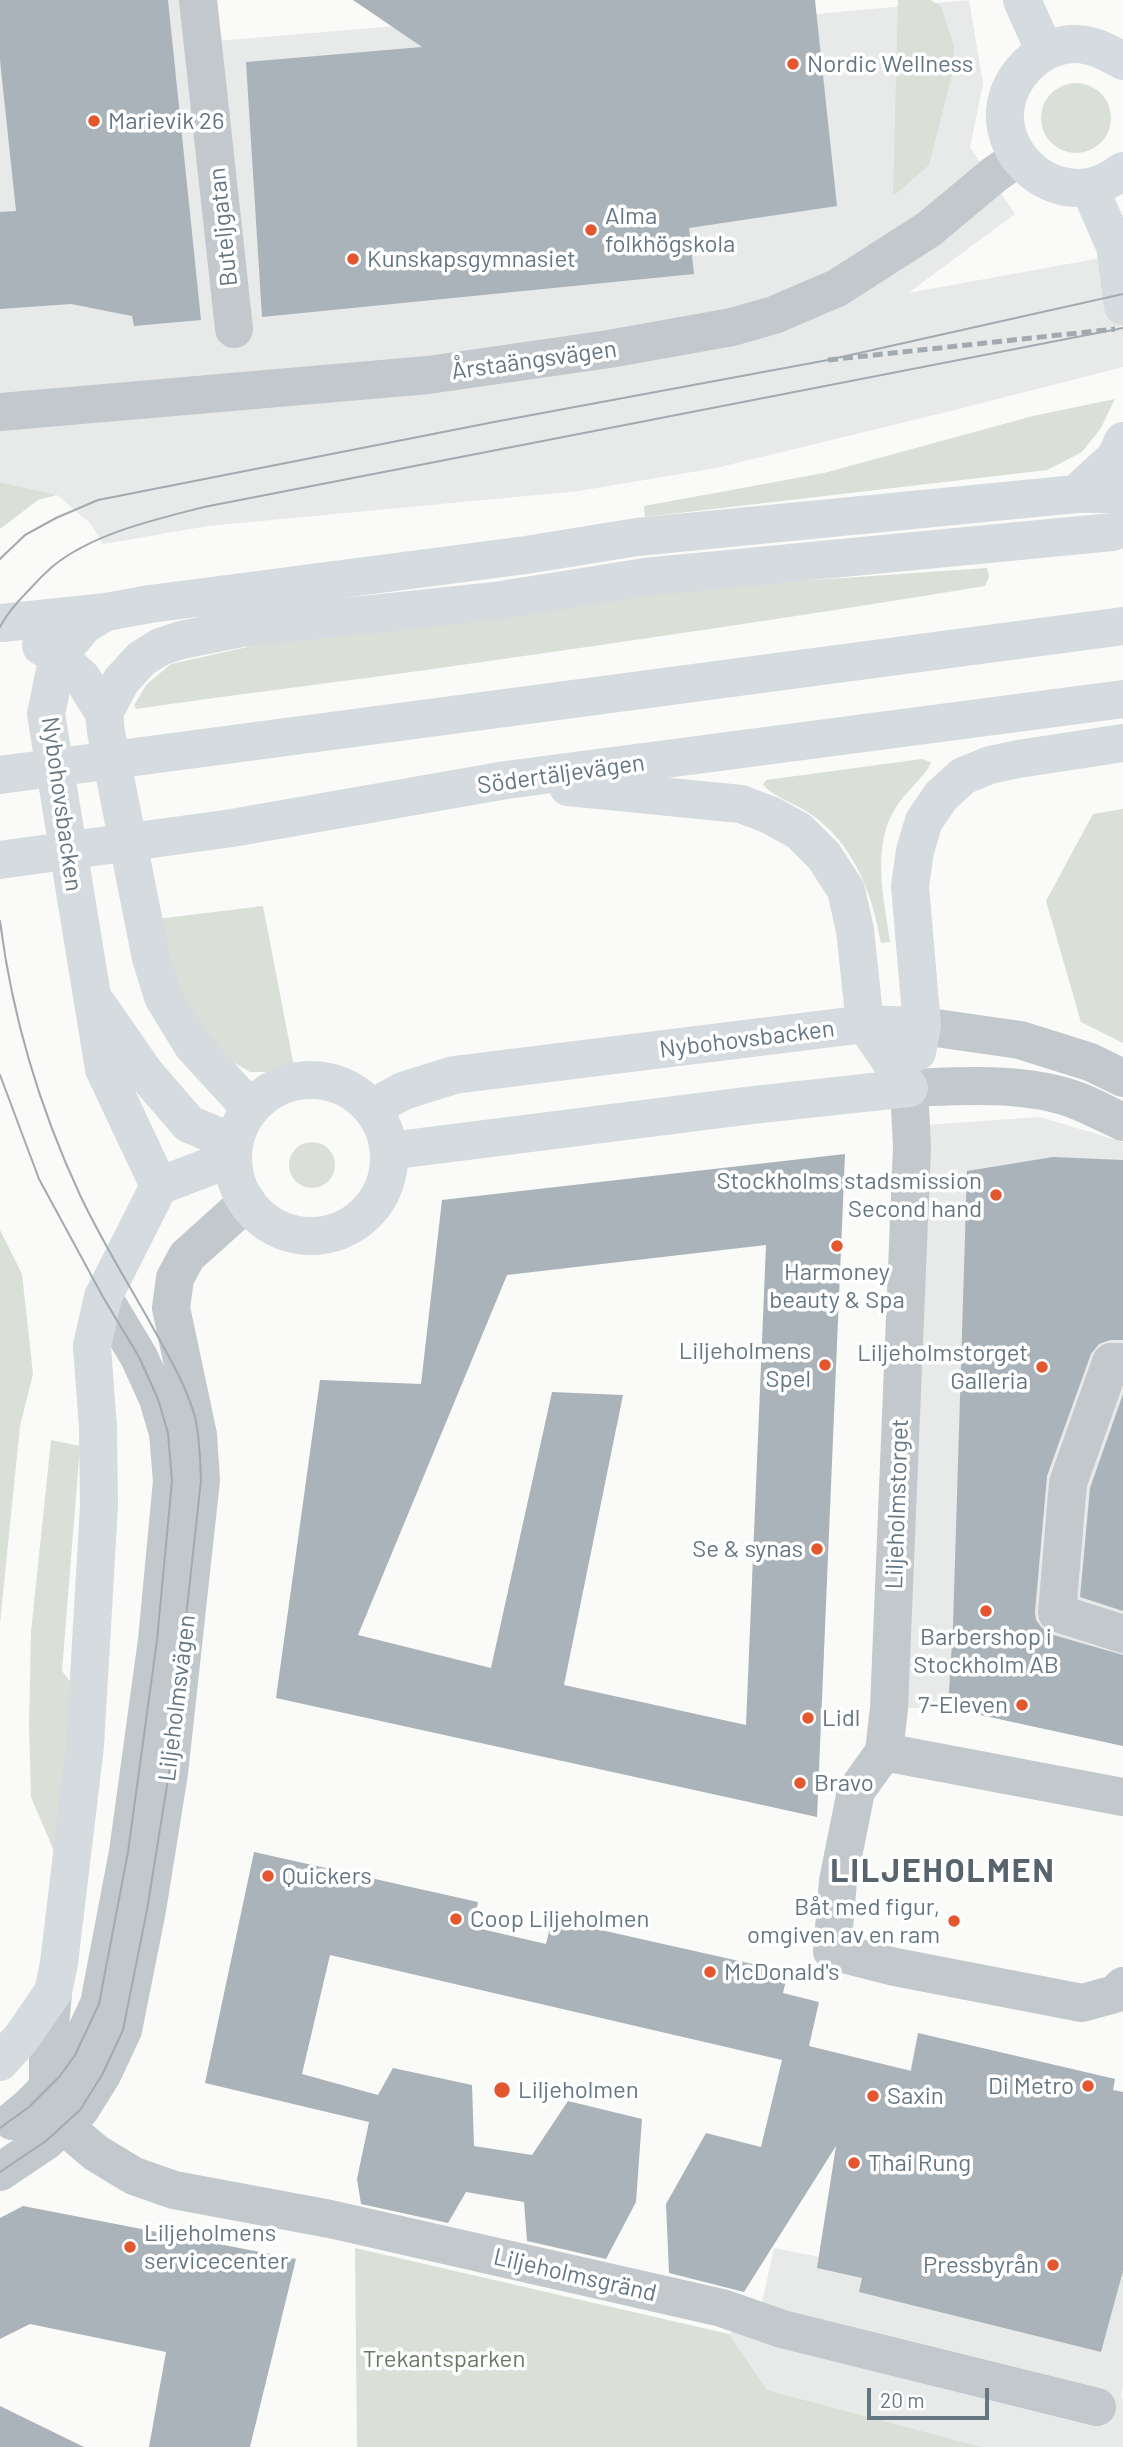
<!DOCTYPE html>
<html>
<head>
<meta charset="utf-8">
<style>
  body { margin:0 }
  #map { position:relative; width:1123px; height:2447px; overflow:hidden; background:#fafaf8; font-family:Barlow,sans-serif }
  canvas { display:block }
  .scale { position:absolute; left:867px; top:2388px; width:122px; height:32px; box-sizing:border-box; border:4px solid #657683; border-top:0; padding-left:9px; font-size:21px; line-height:24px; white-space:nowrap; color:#657683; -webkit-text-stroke:5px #fff; paint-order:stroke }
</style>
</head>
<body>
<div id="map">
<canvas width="1123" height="2447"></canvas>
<div class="scale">20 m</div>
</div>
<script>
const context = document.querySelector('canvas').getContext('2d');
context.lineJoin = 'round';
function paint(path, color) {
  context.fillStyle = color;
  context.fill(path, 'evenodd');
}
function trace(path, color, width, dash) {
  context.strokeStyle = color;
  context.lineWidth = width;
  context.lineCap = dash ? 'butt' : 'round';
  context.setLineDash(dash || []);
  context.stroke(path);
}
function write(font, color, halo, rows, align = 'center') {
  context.font = font + ' Barlow,sans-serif';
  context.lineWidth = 7;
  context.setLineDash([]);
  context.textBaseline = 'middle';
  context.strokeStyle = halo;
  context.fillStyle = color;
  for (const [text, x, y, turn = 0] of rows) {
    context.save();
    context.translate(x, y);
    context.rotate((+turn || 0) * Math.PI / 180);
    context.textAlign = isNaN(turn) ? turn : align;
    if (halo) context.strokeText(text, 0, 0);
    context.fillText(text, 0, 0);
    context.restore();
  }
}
paint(new Path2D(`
  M 0,0 L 202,0 L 207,42 L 702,0 L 807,15 L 969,0 L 983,84 L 970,147 L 1015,214 L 908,293 L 1123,254 L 1123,367 L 951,411 L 716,468 L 579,491 L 208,526 L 103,544 L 91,524 L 57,495 L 0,482 Z
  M 1040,1117 L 1123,1142 L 1123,1746 L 949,1708 L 889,1708 L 911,1126 Z
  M 918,2033 L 1115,2079 L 1113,2090 L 1123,2092 L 1123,2386 L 1121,2395 L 1123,2401 L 1123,2447 L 982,2447 L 767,2390 L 729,2334 L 761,2307 L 774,2248 L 819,2257 L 866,2060 L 910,2070 Z`), '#e8e9e9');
paint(new Path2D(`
  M 898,0 L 931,0 L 941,7 L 954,46 L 953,71 L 929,165 L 893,196 Z
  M1041 118a35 35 0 1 1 70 0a35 35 0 1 1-70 0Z
  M 1115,399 L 1101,428 L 1082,452 L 1047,470 L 645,517 L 644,506 L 824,473 L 1033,416 Z
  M 0,482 L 57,495 L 38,500 L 0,529 Z
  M 987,568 L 989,577 L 985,586 C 804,616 622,642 440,668 C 339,682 237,694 136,709 L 134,705 L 147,684 L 171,664 L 270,642 L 642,592 Z
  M 922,759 L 931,762 C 930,770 905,794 898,804 C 870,844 884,898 890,942 L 881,943 C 872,893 854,843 809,813 C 795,803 775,798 763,785 L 766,780 Z
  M 1123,809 L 1123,1043 L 1081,1022 L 1046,901 L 1093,814 Z
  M 263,906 L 295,1072 L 250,1072 L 206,1046 L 179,997 L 157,919 Z
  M289 1165a23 23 0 1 1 46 0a23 23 0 1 1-46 0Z
  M 0,1230 L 22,1274 L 33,1374 L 20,1426 L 0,1623 Z
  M 51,1440 L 80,1446 L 62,1671 L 79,1693 L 54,1851 L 31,1797 L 29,1725 L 31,1632 Z
  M 355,2248 L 729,2334 L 767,2390 L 982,2447 L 357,2447 Z`), '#dadfd7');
paint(new Path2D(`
  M 0,0 L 168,0 L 201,320 L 134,326 L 132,316 L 71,304 L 0,309 L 0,212 L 16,211 L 0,60 Z
  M 353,0 L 815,0 L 837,206 L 689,228 L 694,274 L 262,317 L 246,62 L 422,47 Z
  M 845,1154 L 817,1817 L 276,1698 L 320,1380 L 421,1384 L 442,1200 ZM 766,1245 L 746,1725 L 564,1685 L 623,1395 L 552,1392 L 491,1668 L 358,1635 L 507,1275 Z
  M 1053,1157 L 1123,1160 L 1123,1340 L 1110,1340 L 1099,1344 L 1091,1354 L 1047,1476 L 1035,1612 L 1036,1620 L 1042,1628 L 1050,1634 L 1123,1655 L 1123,1746 L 948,1708 L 953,1625 L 967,1171 Z
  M 1123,1394 L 1123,1611 L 1080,1597 L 1090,1488 Z
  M 254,1852 L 478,1902 L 473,1927 L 546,1944 L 552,1919 L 788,1972 L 783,1993 L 819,2002 L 809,2046 L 911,2071 L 918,2033 L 1115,2079 L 1113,2090 L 1123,2092 L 1123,2271 L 1101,2352 L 859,2292 L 862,2278 L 817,2268 L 836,2146 L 744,2292 L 669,2273 L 666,2204 L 706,2133 L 761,2147 L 782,2060 L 330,1955 L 302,2074 L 378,2095 L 393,2068 L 472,2085 L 474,2146 L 532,2155 L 568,2101 L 642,2119 L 636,2202 L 606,2259 L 527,2241 L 524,2202 L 466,2192 L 448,2223 L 361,2204 L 357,2179 L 369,2122 L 205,2083 Z
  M 23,2206 L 296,2259 L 250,2447 L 149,2447 L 166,2352 L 30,2324 L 0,2339 L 0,2218 Z
  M 0,2406 L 84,2447 L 0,2447 Z`), '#aab3b9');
trace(new Path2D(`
  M 198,0 L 234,329
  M 0,412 L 428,375 L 609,349 L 732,327 L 774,315 L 837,288 L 929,229 L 995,174 L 1018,158
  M 922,1026 L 1020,1040 L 1090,1062 L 1123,1078
  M 1123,1122 C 1108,1115 1093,1107 1078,1101 C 1027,1081 963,1086 909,1088 L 912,1147 L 889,1708 L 884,1752 L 856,1791 L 838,1881 L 832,1951 L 895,1967 L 1082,2003 L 1115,1994 L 1123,1986
  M 1123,1362 L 1111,1362 L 1068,1483 L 1057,1613 L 1123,1634
  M 884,1752 L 1123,1797
  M 53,1992 L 48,2049 L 48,2090 L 64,2126 L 96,2153 L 134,2176 L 174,2190 L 330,2219 L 722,2308 L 782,2329 L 1097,2407
  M 12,2121 L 29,2107 L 60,2076 L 75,2055 L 99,2004 L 128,1852 L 157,1640 L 172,1481 L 168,1433 L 158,1399 L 139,1357 L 103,1297
  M 0,2172 L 46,2141 L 80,2110 L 102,2075 L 123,2030 L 147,1910 L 169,1773 L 201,1480 L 198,1435 L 171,1308 L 175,1278 L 187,1256 L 247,1202`), '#c3c8cc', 38);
trace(new Path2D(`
  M 1022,0 L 1045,52
  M 1123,61 C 1107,52 1091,43 1072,44 C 1038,46 1008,77 1005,111 C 1002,155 1045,195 1089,187 C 1102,185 1113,178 1123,171
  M 1089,187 L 1115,246 L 1123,306
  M 1076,494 L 1115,458 L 1123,441
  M 106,612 L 84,625 L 58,656 L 46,714 L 104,1069 L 159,1186
  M 2,623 L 106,612 L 150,604 L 526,555 L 637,537 L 1076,494 L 1123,494
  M 41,646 L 58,656 L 82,678 L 104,713 L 106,732 L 151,958 L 163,997 L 193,1046 L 250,1108
  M 104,713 L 121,681 L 141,659 L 160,647 L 181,640 L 241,628 L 495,601 L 645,577 L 1112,532 L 1123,529
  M 0,775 L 1123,626
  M 568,787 L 741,804 L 770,815 L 799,831 L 824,856 L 846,890 L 855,930 L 865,1024 L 909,1088
  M 0,860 L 232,828 L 506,780 L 1123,699
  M 98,1005 L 145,1073 L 189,1124 L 234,1143
  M 917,1052 L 922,1026 L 910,886 L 915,851 L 924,821 L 941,796 L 963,776 L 990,765 L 1018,759 L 1123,743
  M233 1158a78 78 0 1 1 156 0a78 78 0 1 1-156 0Z
  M 372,1108 L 403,1091 L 454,1075 L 865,1024 L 922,1026
  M 389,1151 L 753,1105 L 909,1088
  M 0,2062 L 22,2037 L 53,1992 L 59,1963 L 85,1746 L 99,1506 L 98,1428 L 92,1346 L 103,1297 L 159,1186 L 232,1158`), '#d6dbdf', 38);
trace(new Path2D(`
  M 0,559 L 25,535 L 56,518 L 98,500 L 494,422 L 828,360 L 1123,294
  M 0,627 C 7,613 19,600 30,589 C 37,581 45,573 53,566 C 94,533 154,520 204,507 L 1123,328
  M 0,921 C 12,1016 40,1109 80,1195 C 101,1240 128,1283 152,1326 C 168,1355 186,1385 195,1417 C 200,1438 200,1459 201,1480 L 169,1773 L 147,1910 L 123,2030 L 102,2075 L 80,2110 L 46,2141 L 0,2172
  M 0,1075 L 39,1179 L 103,1297 L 139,1357 L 158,1399 L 168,1433 L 172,1481 L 157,1640 L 128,1852 L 99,2004 L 75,2055 L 60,2076 L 29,2107 L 0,2128`), '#a2aab0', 2);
trace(new Path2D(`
  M 828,360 L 1115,329`), '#a2aab0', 5, [10, 5]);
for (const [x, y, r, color] of [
  [793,64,7,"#e4572e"],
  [94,121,7,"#e4572e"],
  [591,230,7,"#e4572e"],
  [353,259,7,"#e4572e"],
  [996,1195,7,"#e4572e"],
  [837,1246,7,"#e4572e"],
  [825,1365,7,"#e4572e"],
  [1042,1367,7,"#e4572e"],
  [817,1549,7,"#e4572e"],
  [986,1611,7,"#e4572e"],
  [1022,1705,7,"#e4572e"],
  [808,1718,7,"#e4572e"],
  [800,1783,7,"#e4572e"],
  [268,1876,7,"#e4572e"],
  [456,1919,7,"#e4572e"],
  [954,1921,7,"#e4572e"],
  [710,1972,7,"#e4572e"],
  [1088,2086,7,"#e4572e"],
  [502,2090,9,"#e4572e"],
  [873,2096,7,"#e4572e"],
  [854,2163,7,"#e4572e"],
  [130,2247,7,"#e4572e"],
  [1053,2265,7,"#e4572e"]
]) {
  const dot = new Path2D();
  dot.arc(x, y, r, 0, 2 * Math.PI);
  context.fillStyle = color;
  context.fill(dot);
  trace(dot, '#fff', 2.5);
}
write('24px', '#657683', '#fff', [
  ["Nordic Wellness",807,64],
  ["Marievik 26",108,121],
  ["Alma",605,216],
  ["folkhögskola",605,244],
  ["Kunskapsgymnasiet",367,259],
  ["Stockholms stadsmission",982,1181,"right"],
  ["Second hand",982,1209,"right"],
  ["Harmoney",837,1272,"center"],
  ["beauty & Spa",837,1300,"center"],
  ["Liljeholmens",811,1351,"right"],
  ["Spel",811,1379,"right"],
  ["Liljeholmstorget",1028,1353,"right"],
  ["Galleria",1028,1381,"right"],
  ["Se & synas",803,1549,"right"],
  ["Barbershop i",986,1637,"center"],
  ["Stockholm AB",986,1665,"center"],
  ["7-Eleven",1008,1705,"right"],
  ["Lidl",822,1718],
  ["Bravo",814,1783],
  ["Quickers",282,1876],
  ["Båt med figur,",940,1907,"right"],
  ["omgiven av en ram",940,1935,"right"],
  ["Coop Liljeholmen",470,1919],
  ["McDonald's",724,1972],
  ["Di Metro",1074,2086,"right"],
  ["Liljeholmen",518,2090],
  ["Saxin",887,2096],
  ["Thai Rung",868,2163],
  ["Liljeholmens",144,2233],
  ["servicecenter",144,2261],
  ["Pressbyrån",1039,2265,"right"]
], 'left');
write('24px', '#657683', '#fff', [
  ["Buteljgatan",223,227,-96],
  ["Årstaängsvägen",534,360,-8],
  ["Södertäljevägen",561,774,-8],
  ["Nybohovsbacken",62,804,82],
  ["Nybohovsbacken",747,1039,-7],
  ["Liljeholmstorget",897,1504,-88],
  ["Liljeholmsvägen",177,1698,-83],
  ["Liljeholmsgränd",575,2275,13]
]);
write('24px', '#687a64', '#fff', [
  ["Trekantsparken",444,2359]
]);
context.letterSpacing = '2px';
write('bold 32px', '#57646e', '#fff', [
  ["LILJEHOLMEN",943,1871]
]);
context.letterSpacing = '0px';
</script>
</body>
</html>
